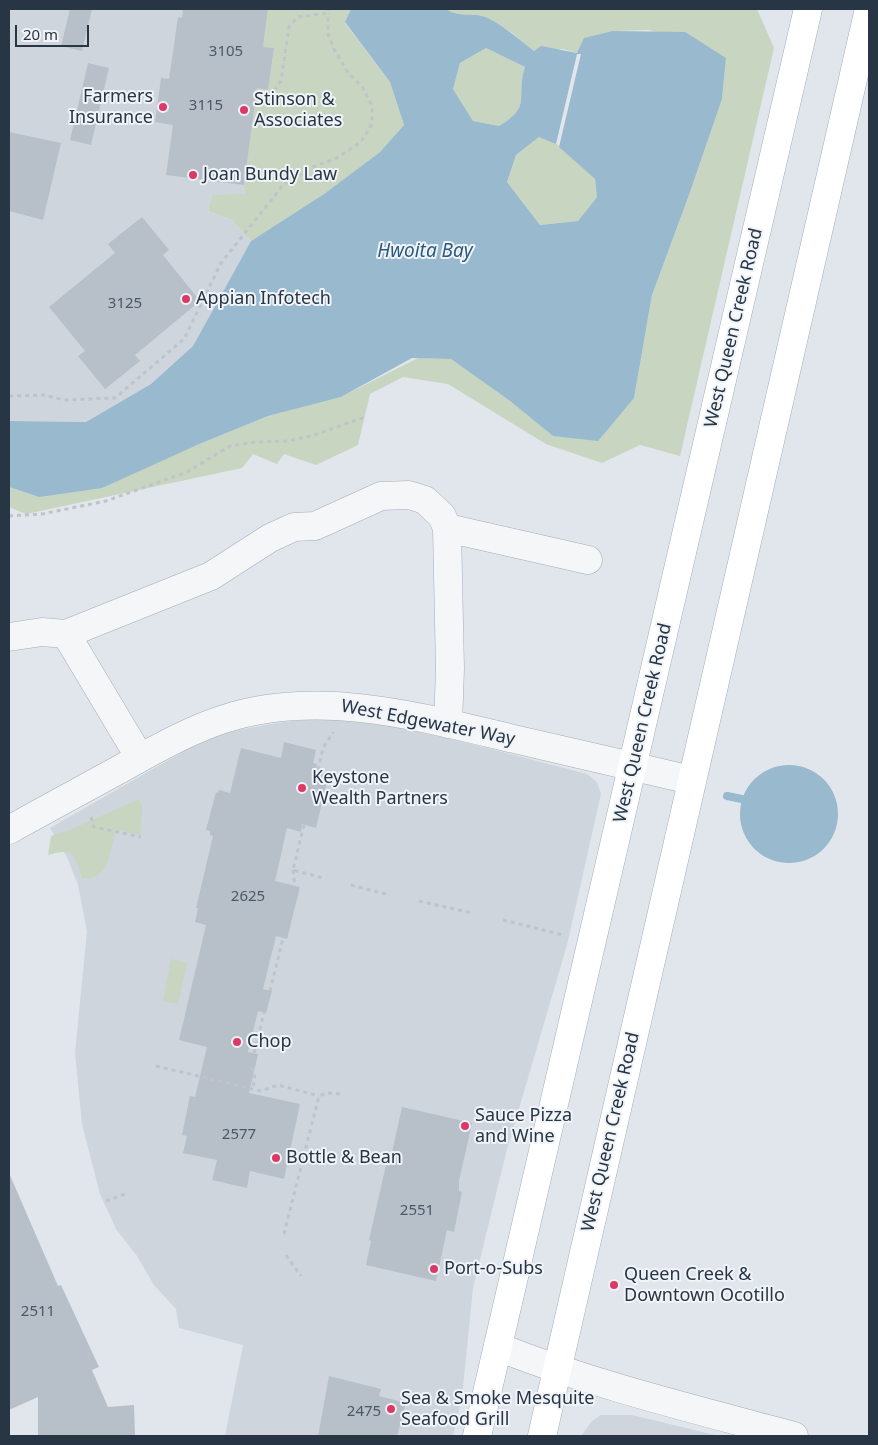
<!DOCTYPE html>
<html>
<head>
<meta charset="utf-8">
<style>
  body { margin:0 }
  #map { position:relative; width:878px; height:1445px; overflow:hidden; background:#e0e6eb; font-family:"Noto Sans",sans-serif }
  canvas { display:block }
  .frame { position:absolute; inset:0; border:10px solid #273544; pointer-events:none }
  .scale { position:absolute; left:15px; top:25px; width:74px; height:22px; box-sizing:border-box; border:2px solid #273544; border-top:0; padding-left:6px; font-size:15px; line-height:18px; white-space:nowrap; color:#273544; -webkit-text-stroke:4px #f0f4f8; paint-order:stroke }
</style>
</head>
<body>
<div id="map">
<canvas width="878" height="1445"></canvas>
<div class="frame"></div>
<div class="scale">20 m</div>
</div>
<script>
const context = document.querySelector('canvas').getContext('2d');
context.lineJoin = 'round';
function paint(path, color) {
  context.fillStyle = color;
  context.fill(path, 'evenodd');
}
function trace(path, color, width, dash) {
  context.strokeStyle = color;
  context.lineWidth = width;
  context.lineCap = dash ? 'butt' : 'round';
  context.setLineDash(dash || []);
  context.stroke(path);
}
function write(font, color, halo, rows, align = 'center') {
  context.font = font + ' "Noto Sans",sans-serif';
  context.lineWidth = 4;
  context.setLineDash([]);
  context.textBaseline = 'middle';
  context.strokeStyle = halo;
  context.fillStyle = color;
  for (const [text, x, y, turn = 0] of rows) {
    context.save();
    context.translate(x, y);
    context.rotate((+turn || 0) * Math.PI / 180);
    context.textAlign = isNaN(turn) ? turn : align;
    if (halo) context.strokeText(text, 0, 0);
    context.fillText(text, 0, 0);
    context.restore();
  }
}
paint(new Path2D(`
  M 9,9 L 268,9 L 264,42 L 255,46 L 274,48 L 268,90 L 257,88 L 246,195 L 212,195 L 208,211 L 232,220 L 251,241 L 193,346 L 151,384 L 86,422 L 9,421 Z
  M 323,718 L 398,725 L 587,774 L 597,782 L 601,794 L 567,945 L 506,1153 L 473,1288 L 462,1397 L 453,1436 L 225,1436 L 243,1345 L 179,1328 L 176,1309 L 154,1285 L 137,1256 L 116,1229 L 100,1194 L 82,1124 L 75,1053 L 87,931 L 78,885 L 67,857 L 50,828 L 193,746 L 227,732 L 283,722 Z
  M 601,1415 L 632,1415 L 719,1436 L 581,1436 L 592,1421 Z`), '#ced5dd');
paint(new Path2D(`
  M 268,9 L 351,9 L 345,23 L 390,82 L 404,125 L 380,152 L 324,194 L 251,241 L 232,220 L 208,211 L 212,195 L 246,194 L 244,185 L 257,88 L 268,89 L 274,49 L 254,46 L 264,42 Z
  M 446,9 L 757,9 L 774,48 L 680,456 L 640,445 L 602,463 L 546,444 L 448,384 L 403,377 L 370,394 L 358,445 L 316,465 L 284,454 L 277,464 L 253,454 L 242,468 L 26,514 L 9,507 L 9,487 L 39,497 L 197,445 L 268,416 L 341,397 L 418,358 L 451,359 L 510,401 L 553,436 L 634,398 L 652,295 L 689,195 L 722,99 L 726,58 L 649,30 L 613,31 L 577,53 L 563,49 L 534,51 L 511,32 L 486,17 L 450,13 Z
  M 486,48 L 525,67 C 515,98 533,106 499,126 L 473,121 L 453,89 L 460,63 Z
  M 539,137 L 553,141 L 595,179 L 597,197 L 578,221 L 540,225 L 507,182 L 516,155 Z
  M 139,799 L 142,807 L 141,835 L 116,829 C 111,847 109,883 82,878 C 75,855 74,847 48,855 L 51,836 L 70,830 Z
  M 171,959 L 187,963 L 178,1004 L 163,1001 Z`), '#c8d5c0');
paint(new Path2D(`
  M 351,9 L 446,9 C 457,18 475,12 488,18 C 505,27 519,39 534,51 L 541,46 L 577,53 L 584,38 L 613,31 L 685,32 L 726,58 L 722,99 L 689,195 L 652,295 L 634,398 L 598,441 L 553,436 L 510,401 L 451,359 L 412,358 L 341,397 L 268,416 L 197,445 L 102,488 L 39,497 L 9,487 L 9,421 L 86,422 L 151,384 L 193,346 L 251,241 L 324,194 L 380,152 L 404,125 L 390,82 L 345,22 ZM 486,48 L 525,67 C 515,98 533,106 499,126 L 473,121 L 453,89 L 460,63 ZM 577,54 L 581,54 L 559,147 L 595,179 L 597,197 L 578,221 L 540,225 L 507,182 L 516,155 L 539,137 L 556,144 Z
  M740 814a49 49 0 1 1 98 0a49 49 0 1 1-98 0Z`), '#98b9ce');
trace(new Path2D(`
  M 727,796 L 752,801`), '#98b9ce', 8);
paint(new Path2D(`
  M 70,9 L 92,9 L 82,51 L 61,46 Z
  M 183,9 L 268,9 L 263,47 L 274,48 L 268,90 L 257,88 L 244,185 L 166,175 L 173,125 L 155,122 L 161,78 L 169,79 L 178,17 L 182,18 Z
  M 88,63 L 109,68 L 91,145 L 70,140 Z
  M 9,132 L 61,143 L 43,220 L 9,211 Z
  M 142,217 L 169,250 L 163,255 L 200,301 L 135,355 L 140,361 L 105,389 L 78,356 L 85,351 L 49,307 L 115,253 L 108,244 Z
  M 284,742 L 316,750 L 313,763 L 317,764 L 316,770 L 329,773 L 316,828 L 302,824 L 301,832 L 287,828 L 275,881 L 300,887 L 287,939 L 276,936 L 263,989 L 272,991 L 266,1013 L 258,1011 L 248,1052 L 258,1054 L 249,1093 L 300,1104 L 284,1179 L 250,1171 L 247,1188 L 212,1180 L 217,1160 L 183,1153 L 187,1136 L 182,1135 L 190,1096 L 195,1097 L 207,1047 L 179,1040 L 206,925 L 195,922 L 198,908 L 196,908 L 213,836 L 210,835 L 210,831 L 206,830 L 216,792 L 218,793 L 219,790 L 230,793 L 241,748 L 281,758 Z
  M 402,1107 L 472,1123 L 459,1181 L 459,1191 L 462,1192 L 454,1232 L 447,1230 L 436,1281 L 366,1265 L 371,1241 L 369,1240 L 386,1165 L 389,1166 Z
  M 9,1173 L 58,1286 L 61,1285 L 99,1367 L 92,1370 L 108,1407 L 134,1405 L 135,1436 L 38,1436 L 38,1397 L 9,1410 Z
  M 329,1376 L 381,1389 L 379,1396 L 406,1403 L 397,1436 L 318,1436 Z`), '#b7c0c9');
const minor = new Path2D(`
  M 447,528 L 588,560
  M 9,637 L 42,632 L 66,634
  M 140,758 L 66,634 L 211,576 L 270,538 L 294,527 L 315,526 L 381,496 L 409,495 L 425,500 L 442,516 L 447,528 L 450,669 L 448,724
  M 9,830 C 46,809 84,789 122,768 C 155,750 187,731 224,719 C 319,688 421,717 514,739 C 573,753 632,766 691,780
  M 498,1347 C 594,1385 694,1409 794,1436`);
const major = new Path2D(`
  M 477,1436 L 808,9
  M 542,1436 L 869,9`);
trace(minor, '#a5adb6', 29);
trace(major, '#9eacb8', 29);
trace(new Path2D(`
  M 260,97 L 272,93 L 281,81 L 289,27 L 298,17 L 328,13 L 328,9
  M 9,396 L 44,395 L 64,400 L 115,398 L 184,339 L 221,263 L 284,184 L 313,167 L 337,158 L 361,142 L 372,124 L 372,106 L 363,88 L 347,71 L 334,49 L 328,34 L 328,13
  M 9,516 L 42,514 L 106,501 L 187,472 L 230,446 L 255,442 L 288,441 L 314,435 L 365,417
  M 318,770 L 323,748 L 333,732
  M 91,817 L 94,827 L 141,837
  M 304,825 L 293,870 L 323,878
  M 293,870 L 295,886
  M 351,885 L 390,895
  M 419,901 L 472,913
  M 503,920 L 563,935
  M 270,991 L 283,938
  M 254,1053 L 264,1013
  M 156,1066 L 261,1091 L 278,1085 L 319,1096
  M 251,1068 L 255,1072 L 253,1089
  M 106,1201 L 125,1194
  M 284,1234 L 319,1096 L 327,1093 L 341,1094
  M 286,1255 L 301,1276`), '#bfc4c9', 3, [4, 4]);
trace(minor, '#f4f6f8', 28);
trace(major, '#fff', 28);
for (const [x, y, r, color] of [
  [163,107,5,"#dc3966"],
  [244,110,5,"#dc3966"],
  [193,175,5,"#dc3966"],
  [186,299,5,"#dc3966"],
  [302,788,5,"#dc3966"],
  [237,1042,5,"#dc3966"],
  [465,1126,5,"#dc3966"],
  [276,1158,5,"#dc3966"],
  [434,1269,5,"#dc3966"],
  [614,1285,5,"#dc3966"],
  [391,1409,5,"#dc3966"]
]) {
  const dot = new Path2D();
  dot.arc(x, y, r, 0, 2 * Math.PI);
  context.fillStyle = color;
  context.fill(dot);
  trace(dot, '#f0f4f8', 2);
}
write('15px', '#4b5865', null, [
  ["3105",226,52],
  ["3115",206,106],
  ["3125",125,304],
  ["2625",248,897],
  ["2577",239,1135],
  ["2551",417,1211],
  ["2511",38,1312],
  ["2475",364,1412]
]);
write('18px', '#273544', '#f0f4f8', [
  ["Farmers",153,97,"right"],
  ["Insurance",153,118,"right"],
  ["Stinson &",254,100],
  ["Associates",254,121],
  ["Joan Bundy Law",203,175],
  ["Appian Infotech",196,299],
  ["Keystone",312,778],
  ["Wealth Partners",312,799],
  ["Chop",247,1042],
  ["Sauce Pizza",475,1116],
  ["and Wine",475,1137],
  ["Bottle & Bean",286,1158],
  ["Port-o-Subs",444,1269],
  ["Queen Creek &",624,1275],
  ["Downtown Ocotillo",624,1296],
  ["Sea & Smoke Mesquite",401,1399],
  ["Seafood Grill",401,1420]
], 'left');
write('18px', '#273544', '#f0f4f8', [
  ["West Queen Creek Road",734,328,-77],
  ["West Edgewater Way",428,723,11],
  ["West Queen Creek Road",643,723,-77],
  ["West Queen Creek Road",611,1132,-77]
]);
write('italic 19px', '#2d5a7c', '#f0f4f8', [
  ["Hwoita Bay",425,252]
]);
</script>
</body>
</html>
